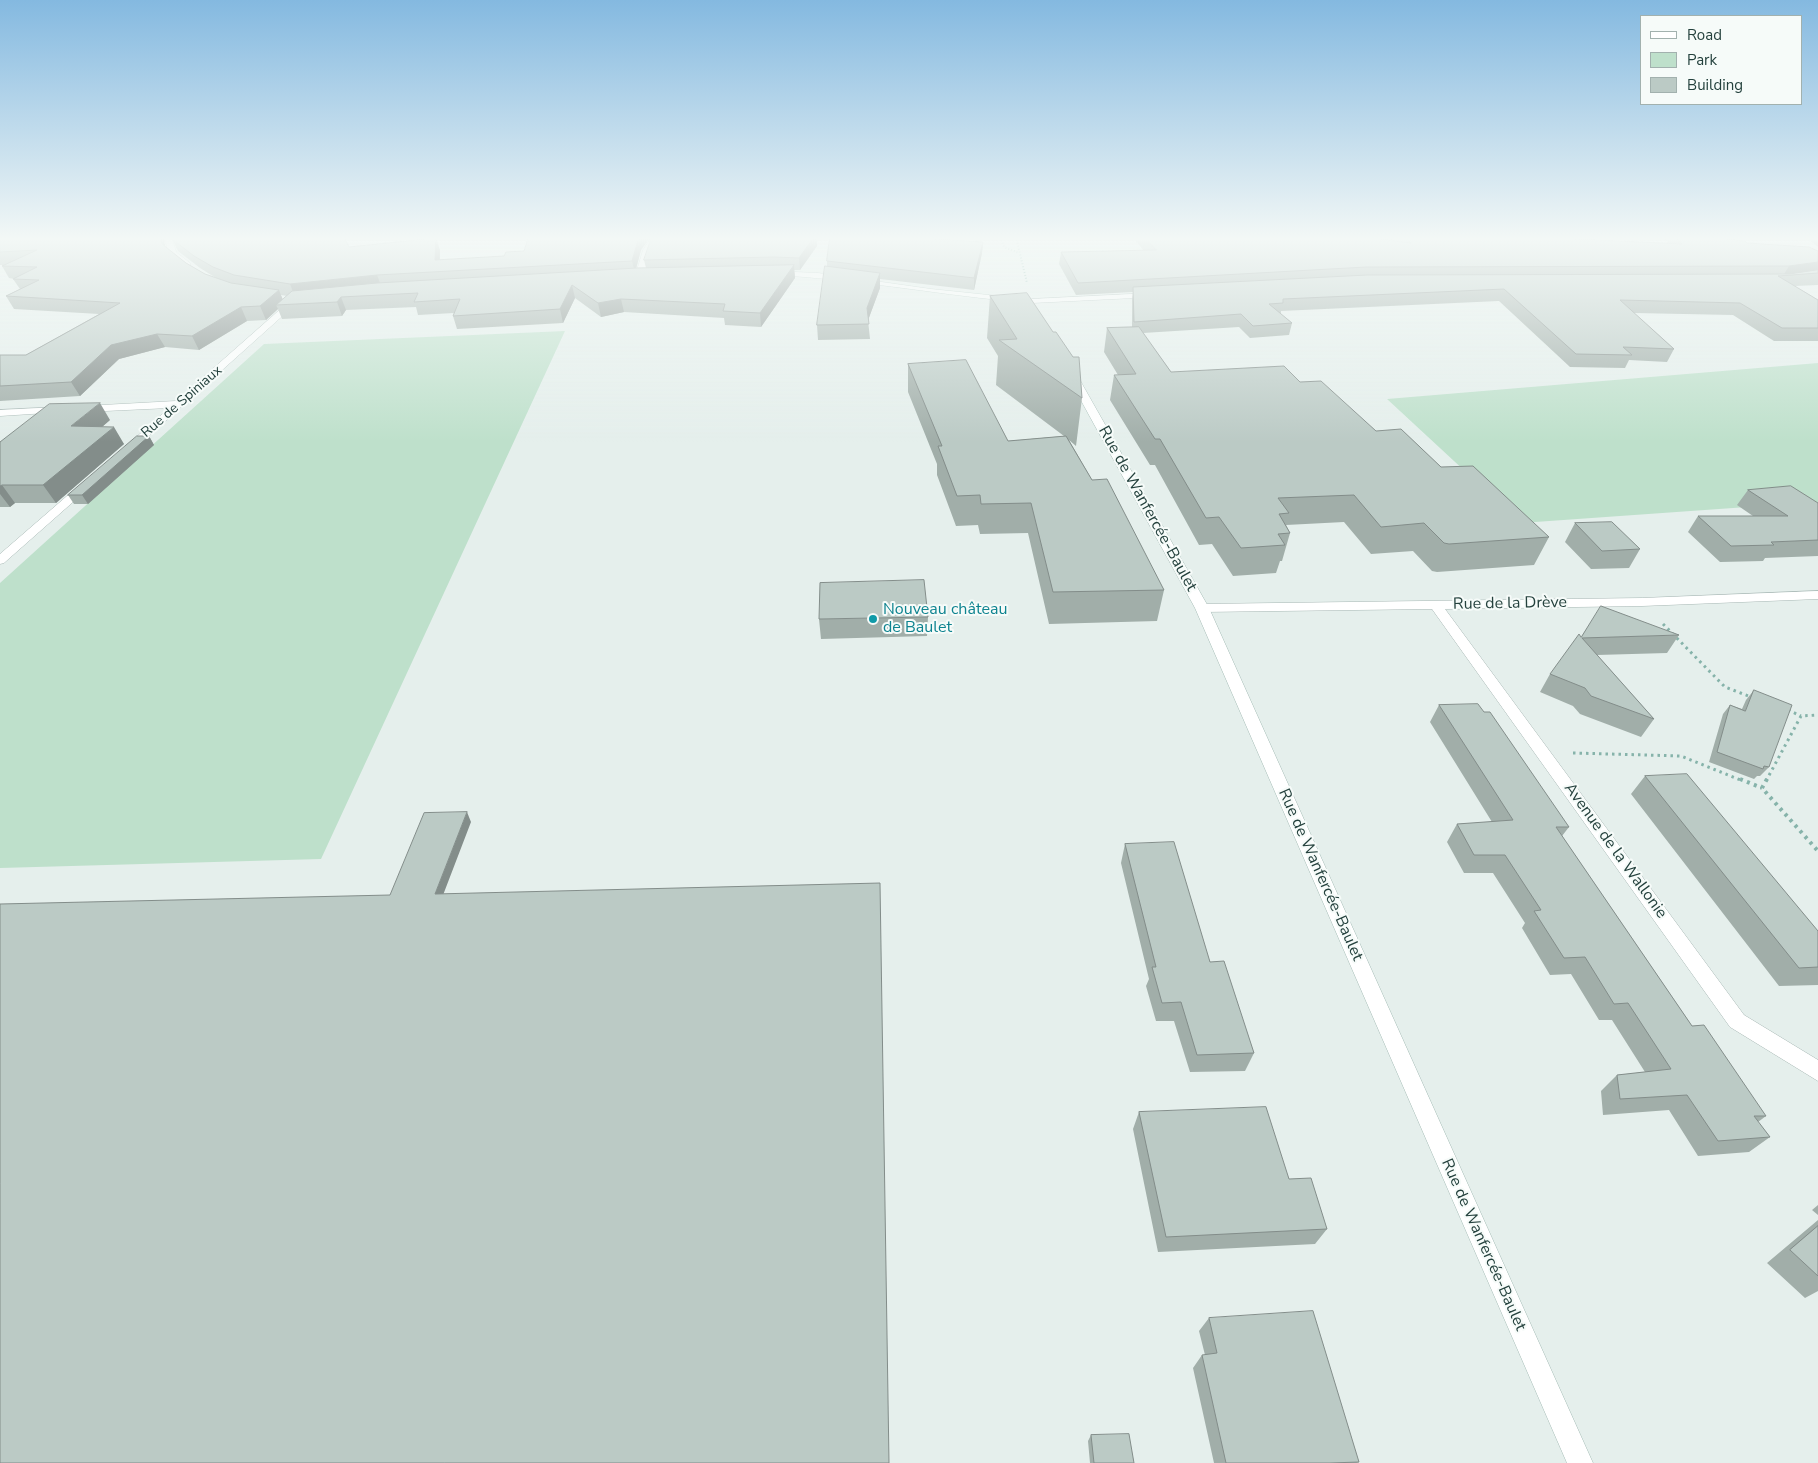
<!DOCTYPE html>
<html>
<head>
<meta charset="utf-8">
<style>
  body { margin:0 }
  #map { position:relative; width:1818px; height:1463px; overflow:hidden; background:#e5efec; font-family:"Nunito Sans",sans-serif }
  canvas { display:block }
  .legend { position:absolute; left:1640px; top:15px; width:162px; height:90px; box-sizing:border-box; background:#f6fbf9; border:1px solid #a2b1ae; margin:0; padding:6px 9px; list-style:none; font-size:15px; color:#24413d }
  .legend li { display:flex; align-items:center; gap:10px; height:25px }
  .legend b { width:25px; border:1px solid #a2b1ae }
</style>
</head>
<body>
<div id="map">
<canvas width="1818" height="1463"></canvas>
<ul class="legend">
<li><b style="height:6px;background:#fff"></b>Road</li>
<li><b style="height:14px;background:#bee0cb"></b>Park</li>
<li><b style="height:14px;background:#bbcac5"></b>Building</li>
</ul>
</div>
<script>
const context = document.querySelector('canvas').getContext('2d');
context.lineJoin = 'round';
function paint(path, color) {
  context.fillStyle = color;
  context.fill(path, 'evenodd');
}
function trace(path, color, width, dash) {
  context.strokeStyle = color;
  context.lineWidth = width;
  context.lineCap = dash ? 'butt' : 'round';
  context.setLineDash(dash || []);
  context.stroke(path);
}
function write(font, color, halo, rows, align = 'center') {
  context.font = font + ' "Nunito Sans",sans-serif';
  context.lineWidth = 4;
  context.setLineDash([]);
  context.textBaseline = 'middle';
  context.strokeStyle = halo;
  context.fillStyle = color;
  for (const [text, x, y, turn = 0] of rows) {
    context.save();
    context.translate(x, y);
    context.rotate((+turn || 0) * Math.PI / 180);
    context.textAlign = isNaN(turn) ? turn : align;
    if (halo) context.strokeText(text, 0, 0);
    context.fillText(text, 0, 0);
    context.restore();
  }
}
paint(new Path2D(`
  M 565,331 L 321,859 L 0,868 L 0,583 L 264,344 Z
  M 1818,363 L 1818,502 L 1521,523 L 1387,399 Z`), '#bee0cb');
const street = new Path2D(`
  M 1152,293 L 1156,295 L 1155,297 L 1032,303 L 1028,301 L 1032,299 Z
  M 291,300 L 298,302 L 132,451 L 128,452 L 123,449 L 169,408 L 84,412 L 79,409 L 84,406 L 176,401 Z
  M 58,407 L 62,408 L 62,412 L 0,416 L 0,410 Z
  M 86,482 L 92,485 L 90,487 L 4,563 L 0,564 L 0,554 L 82,483 Z
  M 1818,591 L 1818,599 L 1642,606 L 1445,609 L 1744,1015 L 1818,1060 L 1818,1081 L 1730,1027 L 1432,609 L 1202,612 L 1195,608 L 1202,604 L 1642,598 Z`);
const secondary = new Path2D(`
  M 164,237 L 172,237 L 176,252 L 190,263 L 190,267 C 174,268 167,249 164,237 Z
  M 652,237 L 660,237 L 651,250 L 643,277 L 636,279 L 635,277 L 643,250 Z
  M 772,271 L 818,273 L 931,289 L 1008,297 L 1012,299 L 1008,301 C 930,293 853,279 775,275 L 772,275 Z
  M 1072,372 L 1077,375 L 1209,608 L 1593,1463 L 1567,1463 L 1195,608 L 1067,375 Z`);
trace(street, '#a7b7b4', 1);
trace(secondary, '#a4bbb5', 1);
trace(new Path2D(`
  M 383,237 L 383,246
  M 1001,237 L 1004,247 L 1019,253
  M 1016,237 L 1027,283`), '#86b3aa', 2, [1, 2]);
trace(new Path2D(`
  M 1663,624 L 1725,687 L 1751,697
  M 1788,710 L 1801,716
  M 1573,753 L 1681,756 L 1743,781
  M 1766,781 L 1801,716 L 1818,715`), '#86b3aa', 3, [2.5, 4]);
trace(new Path2D(`
  M 1740,779 L 1762,788
  M 1767,779 L 1762,788 L 1818,851`), '#86b3aa', 4, [3, 4.5]);
paint(street, '#fff');
paint(secondary, '#fff');
paint(new Path2D(`
  M 0,237 L 162,238 L 165,247 L 186,263 L 205,274 L 216,278 L 200,268 L 178,251 L 172,239 L 349,247 L 440,250 L 440,260 L 641,250 L 636,268 L 646,268 L 644,260 L 776,237 L 817,237 L 817,246 L 800,270 L 794,270 L 795,278 L 761,327 L 725,325 L 724,318 L 624,312 L 601,317 L 575,298 L 563,323 L 457,329 L 453,316 L 454,313 L 418,315 L 416,307 L 346,310 L 342,316 L 282,319 L 278,309 L 266,320 L 247,321 L 199,350 L 165,347 L 119,359 L 80,396 L 0,401 L 0,355 L 26,355 L 99,314 L 14,309 L 6,296 L 20,289 L 13,279 L 14,279 L 9,278 L 2,266 L 3,265 L 0,265 ZM 281,295 L 287,296 L 283,300 Z
  M 830,237 L 935,237 L 935,239 L 983,242 L 982,253 L 974,290 L 880,279 L 880,288 L 868,320 L 870,339 L 818,340 L 817,325 L 827,266 L 827,261 Z
  M 1135,237 L 1391,240 L 1392,237 L 1571,237 L 1573,239 L 1667,243 L 1668,242 L 1663,237 L 1715,237 L 1716,238 L 1747,243 L 1818,251 L 1818,285 L 1795,286 L 1818,300 L 1818,341 L 1774,341 L 1733,315 L 1634,313 L 1674,349 L 1667,362 L 1629,360 L 1625,368 L 1570,367 L 1499,301 L 1281,311 L 1281,314 L 1292,323 L 1289,335 L 1250,338 L 1239,327 L 1143,333 L 1171,372 L 1300,382 L 1376,431 L 1441,467 L 1549,537 L 1534,565 L 1437,572 L 1432,571 L 1413,551 L 1371,554 L 1344,522 L 1286,525 L 1290,533 L 1282,561 L 1280,561 L 1276,573 L 1233,576 L 1212,544 L 1199,545 L 1155,465 L 1150,465 L 1110,400 L 1114,375 L 1118,375 L 1104,352 L 1107,328 L 1132,327 L 1132,299 L 1133,292 L 1076,295 L 1059,264 L 1061,252 L 1144,251 L 1135,240 Z
  M 1806,237 L 1818,237 L 1818,247 Z
  M 990,296 L 1082,398 L 1076,446 L 1069,440 L 1092,480 L 1164,590 L 1157,621 L 1049,624 L 1028,533 L 980,534 L 978,525 L 956,526 L 937,475 L 937,464 L 908,392 L 908,364 L 1008,441 L 1064,436 L 996,385 L 998,356 L 987,338 Z
  M 110,420 L 102,427 L 124,444 L 56,503 L 15,503 L 10,507 L 0,507 L 0,442 Z
  M 149,436 L 154,445 L 88,504 L 74,504 L 68,495 Z
  M 1748,490 L 1818,503 L 1818,556 L 1765,558 L 1763,561 L 1720,562 L 1688,532 L 1698,516 L 1753,516 L 1737,505 Z
  M 1575,523 L 1640,549 L 1629,568 L 1591,569 L 1565,542 Z
  M 928,617 L 927,636 L 821,639 L 819,619 Z
  M 1679,635 L 1667,653 L 1597,655 L 1654,719 L 1641,737 L 1580,714 L 1573,706 L 1540,692 L 1550,674 L 1581,637 Z
  M 1754,690 L 1769,767 L 1760,776 L 1757,776 L 1754,779 L 1709,762 L 1723,714 L 1730,705 L 1742,709 L 1746,700 Z
  M 1439,705 L 1484,712 L 1569,827 L 1562,836 L 1692,1026 L 1766,1116 L 1758,1122 L 1770,1137 L 1749,1152 L 1698,1156 L 1669,1110 L 1603,1115 L 1601,1091 L 1617,1075 L 1645,1072 L 1612,1020 L 1599,1020 L 1571,974 L 1550,975 L 1522,928 L 1525,923 L 1493,873 L 1464,873 L 1447,842 L 1457,824 L 1492,822 L 1430,722 Z
  M 1645,776 L 1818,931 L 1818,985 L 1779,986 L 1631,794 Z
  M 1125,844 L 1210,962 L 1254,1053 L 1245,1071 L 1190,1072 L 1174,1021 L 1156,1021 L 1146,986 L 1149,979 L 1121,863 Z
  M 1139,1112 L 1289,1179 L 1327,1229 L 1315,1244 L 1158,1252 L 1133,1129 Z
  M 1818,1205 L 1818,1215 L 1812,1210 Z
  M 1818,1220 L 1818,1291 L 1805,1298 L 1767,1263 Z
  M 1209,1318 L 1359,1462 L 1357,1463 L 1214,1463 L 1193,1368 L 1202,1355 L 1205,1355 L 1199,1331 Z
  M 1091,1435 L 1134,1463 L 1090,1463 L 1088,1441 Z`), '#a1aea9');
paint(new Path2D(`
  M 160,237 L 163,237 L 168,256 L 162,244 Z
  M 639,237 L 651,237 L 641,250 L 635,273 L 632,261 Z
  M 814,237 L 817,237 L 817,246 L 800,270 L 799,258 Z
  M 436,238 L 440,250 L 439,273 L 435,260 Z
  M 983,242 L 982,253 L 974,290 L 974,278 Z
  M 1818,262 L 1818,273 L 1783,276 L 1789,266 Z
  M 794,265 L 795,278 L 761,327 L 760,313 Z
  M 880,273 L 880,288 L 867,323 L 867,308 Z
  M 377,275 L 382,288 L 295,297 L 290,284 Z
  M 572,285 L 575,298 L 563,323 L 560,309 Z
  M 279,290 L 284,303 L 276,305 L 278,309 L 266,320 L 260,306 Z
  M 341,297 L 346,310 L 342,316 L 337,302 Z
  M 621,299 L 624,312 L 601,317 L 598,303 Z
  M 241,307 L 247,321 L 199,350 L 192,336 Z
  M 157,334 L 165,347 L 119,359 L 80,396 L 71,382 L 111,345 Z
  M 100,403 L 110,420 L 82,444 L 71,426 Z
  M 114,427 L 124,444 L 56,503 L 43,485 Z
  M 149,436 L 154,445 L 88,504 L 82,495 Z
  M 2,485 L 15,503 L 10,507 L 0,494 L 0,486 Z
  M 467,812 L 471,822 L 440,903 L 435,894 Z`), '#838d8a');
const building = new Path2D(`
  M 0,237 L 160,237 L 162,244 L 186,263 L 205,274 L 231,283 L 279,290 L 260,306 L 241,307 L 192,336 L 157,334 L 111,345 L 71,382 L 0,386 L 0,355 L 26,355 L 120,303 L 6,296 L 39,280 L 13,279 L 37,267 L 2,266 L 37,250 L 0,252 Z
  M 171,237 L 344,237 L 349,247 L 436,238 L 435,260 L 504,256 L 506,252 L 524,251 L 528,239 L 530,239 L 530,237 L 639,237 L 632,261 L 377,275 L 290,284 L 234,275 L 213,267 L 194,256 L 172,239 Z
  M 652,237 L 814,237 L 799,258 L 774,257 L 644,260 Z
  M 830,237 L 935,237 L 934,239 L 983,242 L 974,278 L 827,261 Z
  M 1144,237 L 1364,237 L 1411,243 L 1404,237 L 1571,237 L 1573,239 L 1682,244 L 1675,237 L 1715,237 L 1716,238 L 1745,241 L 1747,243 L 1809,247 L 1818,251 L 1818,262 L 1789,266 L 1366,267 L 1078,283 L 1061,252 L 1156,250 Z
  M 794,265 L 760,313 L 723,311 L 725,304 L 621,299 L 598,303 L 572,285 L 560,309 L 453,316 L 460,299 L 414,302 L 418,293 L 341,297 L 337,302 L 276,305 L 292,291 L 377,283 L 637,268 Z
  M 825,266 L 880,273 L 867,308 L 869,324 L 817,325 Z
  M 1818,270 L 1818,273 L 1778,276 L 1818,300 L 1818,328 L 1782,328 L 1740,303 L 1620,300 L 1674,349 L 1623,347 L 1632,355 L 1576,354 L 1504,289 L 1283,299 L 1283,303 L 1269,304 L 1292,323 L 1253,326 L 1241,314 L 1134,322 L 1133,287 L 1367,275 L 1789,274 Z
  M 1027,293 L 1053,332 L 1056,332 L 1073,357 L 1079,357 L 1082,398 L 999,340 L 1017,339 L 990,296 Z
  M 1139,327 L 1171,372 L 1284,366 L 1300,382 L 1321,381 L 1376,431 L 1401,429 L 1441,467 L 1473,466 L 1549,537 L 1449,544 L 1444,543 L 1424,523 L 1381,527 L 1354,495 L 1278,498 L 1289,513 L 1279,514 L 1290,533 L 1278,534 L 1285,545 L 1241,548 L 1219,517 L 1206,518 L 1160,439 L 1155,439 L 1114,375 L 1136,374 L 1107,328 Z
  M 966,360 L 1008,441 L 1066,436 L 1092,480 L 1107,479 L 1164,590 L 1053,592 L 1031,503 L 981,504 L 980,495 L 957,496 L 938,446 L 942,446 L 908,364 Z
  M 100,403 L 71,426 L 114,427 L 43,485 L 2,485 L 0,486 L 0,442 L 49,404 Z
  M 137,436 L 149,436 L 82,495 L 68,495 Z
  M 1791,486 L 1818,503 L 1818,540 L 1771,542 L 1774,545 L 1731,546 L 1698,516 L 1788,516 L 1748,490 Z
  M 1612,522 L 1640,549 L 1602,551 L 1575,523 Z
  M 924,580 L 928,617 L 819,619 L 820,583 Z
  M 1601,606 L 1679,635 L 1582,638 L 1654,719 L 1591,696 L 1585,688 L 1550,674 L 1579,634 L 1581,637 Z
  M 1754,690 L 1792,705 L 1769,767 L 1764,766 L 1763,769 L 1717,752 L 1730,705 L 1745,711 Z
  M 1478,704 L 1484,712 L 1490,712 L 1569,827 L 1556,827 L 1692,1026 L 1704,1025 L 1766,1116 L 1754,1116 L 1770,1137 L 1718,1141 L 1687,1095 L 1620,1099 L 1617,1075 L 1671,1069 L 1628,1003 L 1614,1004 L 1585,957 L 1564,958 L 1534,911 L 1541,910 L 1505,855 L 1474,855 L 1457,824 L 1513,820 L 1439,705 Z
  M 1687,774 L 1818,931 L 1818,967 L 1799,968 L 1645,776 Z
  M 467,812 L 435,894 L 880,883 L 889,1463 L 0,1463 L 0,904 L 390,895 L 424,813 Z
  M 1174,842 L 1210,962 L 1224,961 L 1254,1053 L 1197,1055 L 1181,1002 L 1162,1003 L 1152,967 L 1156,967 L 1125,844 Z
  M 1266,1107 L 1289,1179 L 1311,1178 L 1327,1229 L 1166,1237 L 1139,1112 Z
  M 1818,1226 L 1818,1276 L 1790,1250 Z
  M 1313,1311 L 1359,1462 L 1330,1463 L 1226,1463 L 1202,1355 L 1217,1353 L 1209,1318 Z
  M 1129,1434 L 1134,1463 L 1094,1463 L 1091,1435 Z`);
paint(building, '#bbcac5');
trace(building, '#838d8a', 1);
const sky = context.createLinearGradient(0, 0, 0, 442);
sky.addColorStop(0, '#84b9e0');
sky.addColorStop(0.54, '#f3f8f6');
sky.addColorStop(1, '#f3f8f600');
context.fillStyle = sky;
context.fillRect(0, 0, 1818, 442);
for (const [x, y, r, color] of [
  [873,619,5,"#0f9aa8"]
]) {
  const dot = new Path2D();
  dot.arc(x, y, r, 0, 2 * Math.PI);
  context.fillStyle = color;
  context.fill(dot);
  trace(dot, '#f6fbf9', 2);
}
write('14px', '#24413d', '#f6fbf9', [
  ["Rue de Spiniaux",182,402,-41]
]);
write('16px', '#24413d', '#f6fbf9', [
  ["Rue de Wanfercée-Baulet",1147,509,61],
  ["Rue de la Drève",1510,604,-1],
  ["Avenue de la Wallonie",1615,851,54],
  ["Rue de Wanfercée-Baulet",1320,875,66],
  ["Rue de Wanfercée-Baulet",1483,1245,66]
]);
write('16px', '#0d838f', '#f6fbf9', [
  ["Nouveau château",883,610],
  ["de Baulet",883,628]
], 'left');
</script>
</body>
</html>
